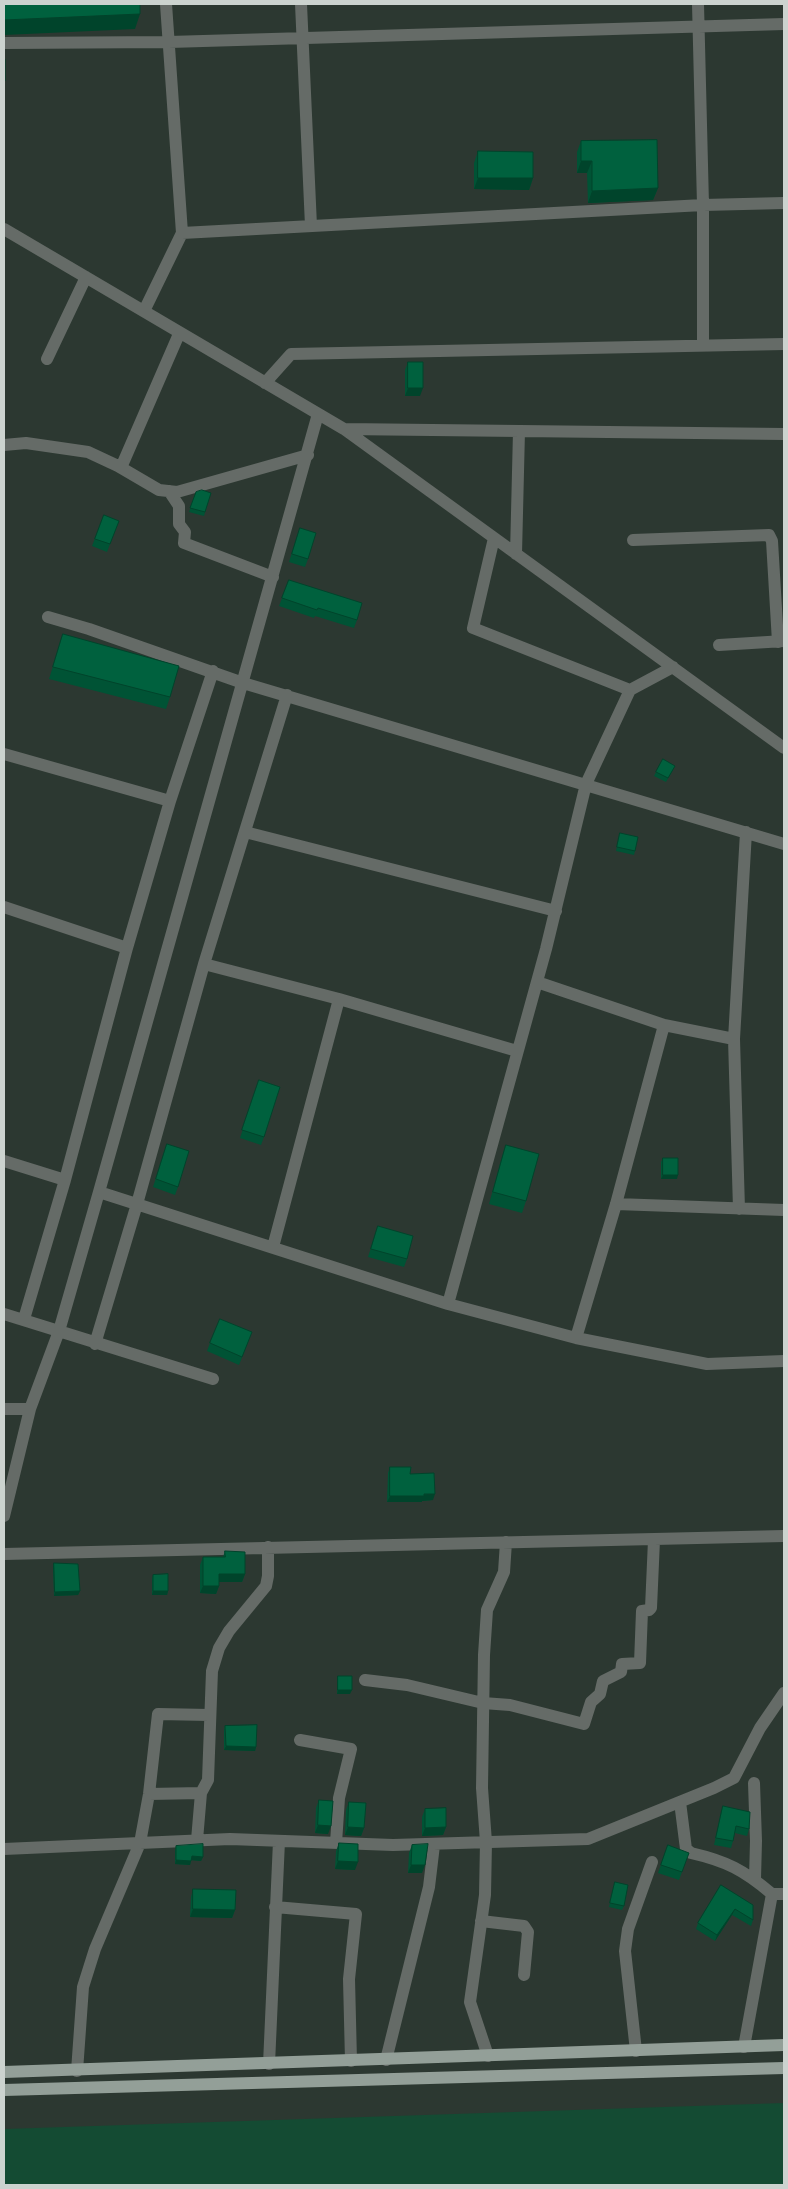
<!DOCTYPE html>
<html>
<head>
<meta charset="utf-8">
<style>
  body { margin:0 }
  #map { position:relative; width:788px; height:2189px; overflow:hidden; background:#2c3831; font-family:"Noto Sans",sans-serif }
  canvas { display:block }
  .frame { position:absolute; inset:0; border:5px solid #ccd3cf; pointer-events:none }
</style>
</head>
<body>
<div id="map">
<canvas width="788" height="2189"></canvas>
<div class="frame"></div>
</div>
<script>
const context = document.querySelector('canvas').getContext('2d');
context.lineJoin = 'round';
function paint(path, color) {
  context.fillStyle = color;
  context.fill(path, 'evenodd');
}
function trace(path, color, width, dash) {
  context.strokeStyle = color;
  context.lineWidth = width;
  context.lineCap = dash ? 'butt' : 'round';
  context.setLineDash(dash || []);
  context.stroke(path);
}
paint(new Path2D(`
  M 784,2103 L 784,2185 L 4,2185 L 4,2129 Z`), '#144b33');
trace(new Path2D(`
  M 301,4 L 311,226
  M 698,4 L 703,205 L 703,345
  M 4,43 L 169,42 L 784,24
  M 4,229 L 344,429 L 784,748
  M 182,233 L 703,205 L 784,203
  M 144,311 L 182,233 L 166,4
  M 47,359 L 86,277
  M 265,383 L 291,354 L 784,344
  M 344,429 L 784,434
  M 4,445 L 26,443 L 88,452 L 118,466 L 159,490 L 177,492 L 308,455
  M 118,466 L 123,463 L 179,334
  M 169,491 L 179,506 L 179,524 L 185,532 L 184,543 L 273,577
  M 494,538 L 473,628 L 630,690
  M 633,540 L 769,535 L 772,541 L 778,642
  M 516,554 L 519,431
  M 48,617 L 89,629 L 243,683 L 784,844
  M 719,645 L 784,641
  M 4,754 L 170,801
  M 245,832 L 556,911
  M 4,907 L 127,948
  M 204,964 L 339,999 L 517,1051
  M 537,982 L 664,1025 L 734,1039
  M 4,1161 L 65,1180
  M 99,1192 L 448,1304 L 576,1338 L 707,1364 L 784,1361
  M 616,1204 L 784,1210
  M 739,1209 L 734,1039 L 746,832
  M 273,1247 L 339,999
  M 448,1304 L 546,949 L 586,784 L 630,690 L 673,667
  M 4,1314 L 213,1379
  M 24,1319 L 65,1180 L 127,948 L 170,801 L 213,671
  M 576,1338 L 616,1204 L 664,1025
  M 95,1344 L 137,1204 L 204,964 L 287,695
  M 4,1409 L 30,1409
  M 4,1516 L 30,1409 L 59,1331 L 99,1192 L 318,414
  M 4,1554 L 784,1536
  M 365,1680 L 407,1685 L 483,1703 L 510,1705 L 584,1724 L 591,1702 L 600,1694 L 603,1681 L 621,1672 L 622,1664 L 640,1663 L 642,1611 L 649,1610 L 651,1608 L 654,1540
  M 300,1740 L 351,1749 L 339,1798 L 336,1843
  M 754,1783 L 756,1841 L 755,1879
  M 149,1794 L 201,1793
  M 680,1802 L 686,1849 L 691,1853 C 726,1861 744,1870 772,1894
  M 197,1840 L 201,1793 L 208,1780 L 212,1671 L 219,1648 L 229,1631 L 266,1586 L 268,1576 L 268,1547
  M 4,1849 L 230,1839 L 393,1845 L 588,1839 L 714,1788 L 734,1778 L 760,1728 L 784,1693
  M 275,1907 L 356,1914 L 349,1979 L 351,2061
  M 481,1921 L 524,1926 L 528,1932 L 524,1975
  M 744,2047 L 772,1894 L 784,1894
  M 636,2051 L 625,1951 L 628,1929 L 652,1862
  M 488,2056 L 470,2002 L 485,1895 L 486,1842 L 482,1788 L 484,1655 L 487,1610 L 504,1572 L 506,1542
  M 386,2060 L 429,1887 L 434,1845
  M 269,2064 L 279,1841
  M 77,2071 L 83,1987 L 95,1949 L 140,1843 L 149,1794 L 158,1714 L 209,1715`), '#656b67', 12);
trace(new Path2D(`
  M 4,2072 L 784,2045
  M 4,2090 L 784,2068`), '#939f98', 12);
paint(new Path2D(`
  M 581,141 L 658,188 L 653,200 L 588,203 L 587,173 L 577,173 L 577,152 Z
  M 478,151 L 533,178 L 529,190 L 474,189 L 474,163 Z
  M 408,362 L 420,396 L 405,396 L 405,370 Z
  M 196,492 L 211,493 L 204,516 L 189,512 Z
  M 104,515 L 119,521 L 107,552 L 92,546 Z
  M 297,536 L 308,559 L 305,567 L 289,562 Z
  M 289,580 L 357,620 L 354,628 L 315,616 L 314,618 L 279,606 Z
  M 63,634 L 170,697 L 166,709 L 49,679 Z
  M 673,770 L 666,782 L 654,776 L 656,772 Z
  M 620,833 L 635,851 L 634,855 L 616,851 Z
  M 259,1080 L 264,1137 L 261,1145 L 240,1138 Z
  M 167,1144 L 178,1187 L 175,1195 L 153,1187 Z
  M 506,1145 L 526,1201 L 522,1213 L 489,1204 L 502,1157 Z
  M 663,1158 L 677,1179 L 661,1179 L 661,1162 Z
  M 378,1226 L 407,1259 L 404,1267 L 368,1257 Z
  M 249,1340 L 239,1365 L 207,1351 L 210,1343 Z
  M 390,1467 L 410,1474 L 433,1500 L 422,1501 L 422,1502 L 387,1502 L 388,1473 Z
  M 225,1551 L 245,1574 L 242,1582 L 219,1582 L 219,1586 L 216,1594 L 200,1593 L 200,1565 L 203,1557 L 223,1557 Z
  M 54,1563 L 80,1591 L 78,1595 L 54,1596 L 53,1567 Z
  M 153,1575 L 168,1591 L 167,1595 L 152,1595 L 152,1579 Z
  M 338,1676 L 350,1694 L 337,1694 L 337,1680 Z
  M 225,1726 L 256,1747 L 255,1751 L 224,1750 L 224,1730 Z
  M 319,1800 L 328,1834 L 315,1833 L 316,1808 Z
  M 349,1802 L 364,1828 L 361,1836 L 345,1835 L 346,1810 Z
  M 723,1806 L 749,1829 L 747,1836 L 735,1833 L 733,1841 L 731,1848 L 714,1845 L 721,1813 Z
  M 425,1809 L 446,1827 L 443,1835 L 422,1836 L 422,1817 Z
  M 339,1843 L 355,1870 L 335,1869 L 336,1851 Z
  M 412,1845 L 422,1873 L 408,1873 L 409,1853 Z
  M 668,1845 L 682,1872 L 679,1880 L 658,1873 Z
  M 176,1846 L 203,1857 L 201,1861 L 191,1860 L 190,1865 L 175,1864 L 175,1850 Z
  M 615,1882 L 624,1906 L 622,1910 L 609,1907 Z
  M 721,1885 L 753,1920 L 751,1926 L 732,1915 L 715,1941 L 696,1929 L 698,1923 Z
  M 193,1889 L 235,1910 L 232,1918 L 190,1917 L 191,1897 Z`), '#005335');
paint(new Path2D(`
  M 140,14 L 135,29 L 4,35 L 4,20 Z
  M 581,161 L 592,161 L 587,173 L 577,173 Z
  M 478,178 L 533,178 L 529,190 L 474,189 Z
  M 658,188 L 653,200 L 588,203 L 592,191 Z
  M 408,388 L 423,388 L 420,396 L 405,396 Z
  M 663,1175 L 678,1175 L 677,1179 L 661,1179 Z
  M 435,1494 L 433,1500 L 422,1501 L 422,1502 L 387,1502 L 390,1496 Z
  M 219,1574 L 245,1574 L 242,1582 L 216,1582 Z
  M 203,1586 L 219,1586 L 216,1594 L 200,1593 Z
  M 80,1591 L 78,1595 L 54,1596 L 55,1592 Z
  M 153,1591 L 168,1591 L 167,1595 L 152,1595 Z
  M 338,1690 L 352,1690 L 350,1694 L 337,1694 Z
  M 226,1746 L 256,1747 L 255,1751 L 224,1750 Z
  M 318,1825 L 331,1826 L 328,1834 L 315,1833 Z
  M 348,1827 L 364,1828 L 361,1836 L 345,1835 Z
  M 446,1827 L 443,1835 L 422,1836 L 425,1828 Z
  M 192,1856 L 203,1857 L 201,1861 L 190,1860 Z
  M 176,1860 L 191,1861 L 190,1865 L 175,1864 Z
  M 338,1861 L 358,1862 L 355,1870 L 335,1869 Z
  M 411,1865 L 425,1865 L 422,1873 L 408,1873 Z
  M 193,1909 L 235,1910 L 232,1918 L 190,1917 Z
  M 735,1909 L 732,1915 L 715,1941 L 717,1935 Z`), '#00442b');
const building = new Path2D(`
  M 4,4 L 140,4 L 140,14 L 4,20 Z
  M 4,59 L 5,59 L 5,81 L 4,81 Z
  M 657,140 L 658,188 L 592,191 L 592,161 L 581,161 L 581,141 Z
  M 478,151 L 533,152 L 533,178 L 478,178 Z
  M 408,362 L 423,362 L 423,388 L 408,388 Z
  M 202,490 L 211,493 L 205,512 L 190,508 L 196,492 Z
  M 104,515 L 119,521 L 110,544 L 95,539 Z
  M 300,528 L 316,533 L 308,559 L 292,554 Z
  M 289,580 L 362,603 L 357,620 L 318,608 L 317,610 L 282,598 Z
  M 63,634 L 179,666 L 170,697 L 53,667 Z
  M 663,759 L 675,766 L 668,778 L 656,772 Z
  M 620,833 L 638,837 L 635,851 L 617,847 Z
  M 259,1080 L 280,1087 L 264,1137 L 242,1130 Z
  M 167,1144 L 189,1151 L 178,1187 L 156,1179 Z
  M 506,1145 L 539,1154 L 526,1201 L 493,1192 Z
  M 663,1158 L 678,1158 L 678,1175 L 663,1175 Z
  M 378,1226 L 413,1236 L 407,1259 L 371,1249 Z
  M 220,1319 L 252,1332 L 242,1357 L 210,1343 Z
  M 390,1467 L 411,1467 L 410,1474 L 434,1473 L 435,1494 L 424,1494 L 424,1496 L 390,1496 Z
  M 225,1551 L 245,1552 L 245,1574 L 219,1574 L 219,1586 L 203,1586 L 203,1557 L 225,1557 Z
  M 54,1563 L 78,1564 L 80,1591 L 55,1592 Z
  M 168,1574 L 168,1591 L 153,1591 L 153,1575 Z
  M 338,1676 L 352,1676 L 352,1690 L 338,1690 Z
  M 257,1725 L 256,1747 L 226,1746 L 225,1726 Z
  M 319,1800 L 333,1801 L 331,1826 L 318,1825 Z
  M 349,1802 L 366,1803 L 364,1828 L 348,1827 Z
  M 723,1806 L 750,1812 L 749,1829 L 736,1826 L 733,1841 L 716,1838 Z
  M 446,1808 L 446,1827 L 425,1828 L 425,1809 Z
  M 339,1843 L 358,1844 L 358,1862 L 338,1861 Z
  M 203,1844 L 203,1857 L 192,1856 L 191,1861 L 176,1860 L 176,1846 Z
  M 428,1844 L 425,1865 L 411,1865 L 412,1845 Z
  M 668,1845 L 689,1853 L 682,1872 L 661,1865 Z
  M 615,1882 L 628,1885 L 624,1906 L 610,1903 Z
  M 721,1885 L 753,1905 L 753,1920 L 735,1909 L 717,1935 L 698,1923 Z
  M 193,1889 L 236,1890 L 235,1910 L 193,1909 Z`);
paint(building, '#00613e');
trace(building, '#00442b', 1);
</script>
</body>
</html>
